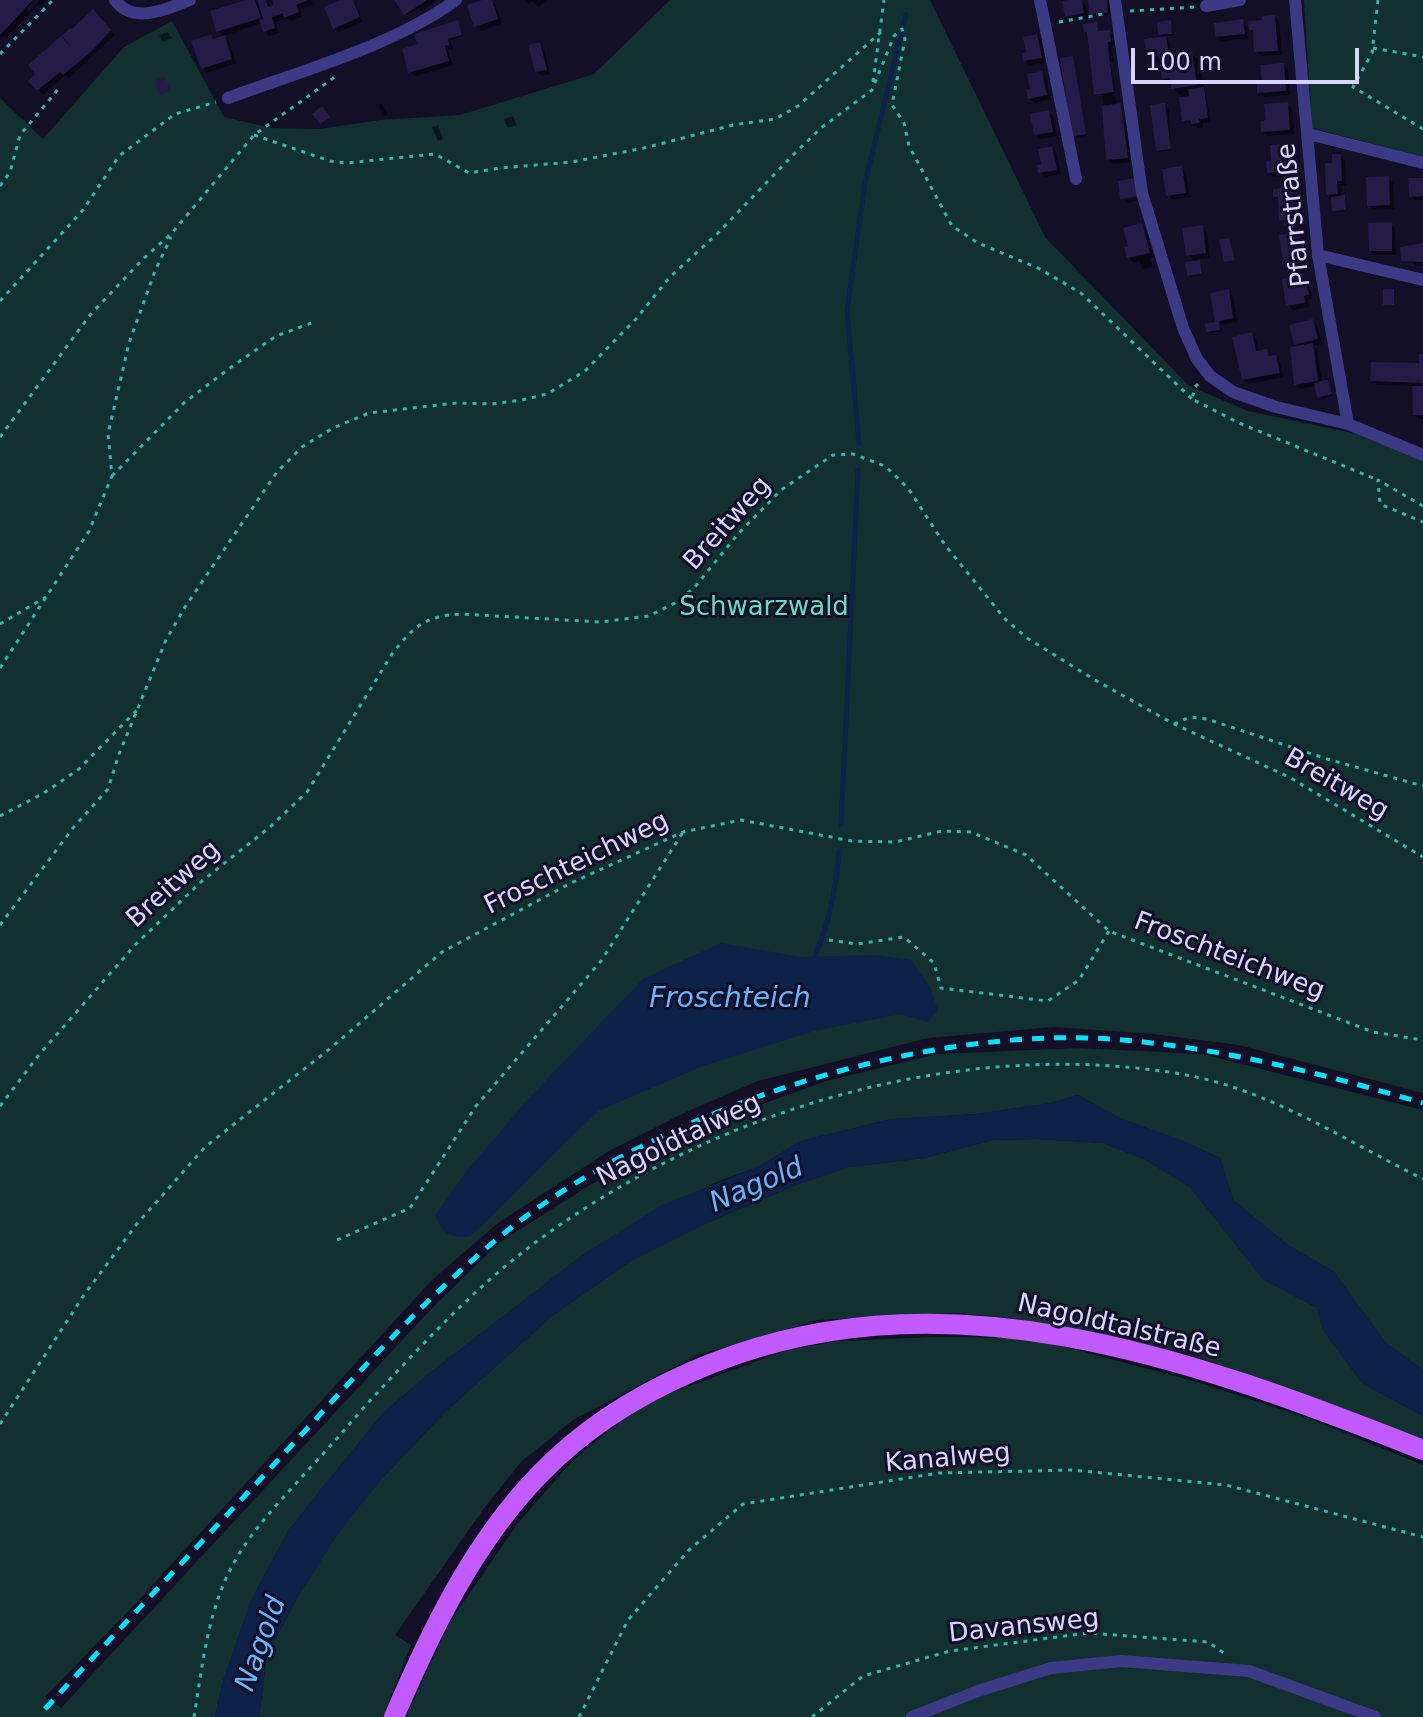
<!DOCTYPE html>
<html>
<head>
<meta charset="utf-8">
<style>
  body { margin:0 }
  #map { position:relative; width:1423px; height:1717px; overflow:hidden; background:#130f26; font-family:"DejaVu Sans",sans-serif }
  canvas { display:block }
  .scale { position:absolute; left:1131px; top:48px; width:228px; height:36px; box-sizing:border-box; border:4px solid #d9d4ff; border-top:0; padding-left:10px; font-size:24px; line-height:28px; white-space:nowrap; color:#d9d4ff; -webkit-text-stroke:6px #130f26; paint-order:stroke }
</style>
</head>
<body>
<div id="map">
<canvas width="1423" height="1717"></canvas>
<div class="scale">100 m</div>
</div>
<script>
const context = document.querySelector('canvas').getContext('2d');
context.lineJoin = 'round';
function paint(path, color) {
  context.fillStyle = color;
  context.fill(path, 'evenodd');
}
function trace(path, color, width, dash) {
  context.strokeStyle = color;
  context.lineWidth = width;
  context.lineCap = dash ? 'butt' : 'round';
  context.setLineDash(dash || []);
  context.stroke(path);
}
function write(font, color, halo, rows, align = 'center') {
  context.font = font + ' "DejaVu Sans",sans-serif';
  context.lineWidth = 6;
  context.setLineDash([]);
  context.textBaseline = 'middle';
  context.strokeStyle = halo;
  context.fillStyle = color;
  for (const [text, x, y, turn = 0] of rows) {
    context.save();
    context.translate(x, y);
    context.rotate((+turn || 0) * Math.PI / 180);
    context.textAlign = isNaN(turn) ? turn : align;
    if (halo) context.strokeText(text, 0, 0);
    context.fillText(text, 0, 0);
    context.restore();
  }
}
paint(new Path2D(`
  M 670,0 L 930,0 L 1045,237 L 1189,386 L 1248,411 L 1353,433 L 1423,459 L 1423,1093 L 1239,1045 L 1153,1034 L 1054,1027 L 928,1038 L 758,1081 L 686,1112 L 609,1151 L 498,1223 L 432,1280 L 137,1602 L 45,1697 L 61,1708 L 431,1309 L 500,1242 L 590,1185 L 702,1126 L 826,1081 L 938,1054 L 1079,1048 L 1202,1054 L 1423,1110 L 1423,1370 L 1386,1343 L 1333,1271 L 1289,1246 L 1233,1200 L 1220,1158 L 1178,1139 L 1121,1119 L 1078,1095 L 1051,1103 L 977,1114 L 892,1119 L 801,1141 L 758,1167 L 714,1183 L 584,1254 L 431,1372 L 384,1412 L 327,1482 L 288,1531 L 251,1601 L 223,1681 L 215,1717 L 0,1717 L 0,98 L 43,139 L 124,47 L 172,21 L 224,117 L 271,128 L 320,129 L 380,120 L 460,115 L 594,74 Z
  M 1304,0 L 1423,0 L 1423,157 L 1312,128 Z
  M 1037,1139 L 1103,1143 L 1144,1159 L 1190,1187 L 1263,1279 L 1317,1308 L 1323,1330 L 1362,1383 L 1423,1416 L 1423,1441 L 1369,1418 L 1187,1353 L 1090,1332 L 1011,1318 L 958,1313 L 818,1320 L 697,1355 L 573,1420 L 521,1462 L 482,1511 L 395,1635 L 411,1645 L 383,1717 L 259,1717 L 267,1655 L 297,1598 L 339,1531 L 377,1484 L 445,1412 L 552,1316 L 629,1262 L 707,1223 L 793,1186 L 849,1167 L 924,1158 L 993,1140 Z
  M 935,1337 L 1031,1338 L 1194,1381 L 1308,1418 L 1423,1465 L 1423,1717 L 406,1717 L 449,1623 L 518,1523 L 573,1460 L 643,1403 L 787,1350 L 839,1341 Z`), '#12302f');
paint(new Path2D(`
  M 721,943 L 800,957 L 875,955 L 911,960 L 930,987 L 938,1010 L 928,1022 L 901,1014 L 814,1031 L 703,1066 L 598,1111 L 471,1236 C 451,1239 444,1235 435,1216 L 465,1173 L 527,1100 L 643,979 Z
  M 1078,1095 L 1121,1119 L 1178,1139 L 1220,1158 L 1233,1200 L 1289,1246 L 1333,1271 L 1386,1343 L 1423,1370 L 1423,1416 L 1362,1383 L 1323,1330 L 1317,1308 L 1263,1279 L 1190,1187 L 1144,1159 L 1103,1143 L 1037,1139 L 993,1140 L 924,1158 L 849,1167 L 793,1186 L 707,1223 L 629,1262 L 552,1316 L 445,1412 L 377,1484 L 340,1531 L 297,1598 L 267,1655 L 259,1717 L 215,1717 L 223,1681 L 251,1601 L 288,1531 L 327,1482 L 384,1412 L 431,1372 L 584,1254 L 662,1205 L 758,1167 L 801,1141 L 892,1119 L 977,1114 L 1051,1103 Z`), '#0c2248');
paint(new Path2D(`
  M 0,0 L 35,0 L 26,9 L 29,12 L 40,0 L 46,0 L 41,6 L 38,4 L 7,38 L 4,35 L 0,39 Z
  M 257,0 L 266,0 L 271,8 L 276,6 L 274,0 L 311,0 L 313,5 L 300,9 L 302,17 L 291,21 L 287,18 L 275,22 L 279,33 L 269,36 L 262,23 L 223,36 L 218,31 L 212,13 Z
  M 346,0 L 355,3 L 363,22 L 339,32 L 335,28 Z
  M 397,0 L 434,0 L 435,2 L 421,11 L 418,8 L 407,15 Z
  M 488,0 L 495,4 L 502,23 L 481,31 L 476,26 Z
  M 525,0 L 546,0 L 539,7 L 532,1 L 529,4 Z
  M 1078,0 L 1085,4 L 1088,17 L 1071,20 L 1067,16 Z
  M 1090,0 L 1111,0 L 1109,14 L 1093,15 Z
  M 1181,0 L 1199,0 L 1199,2 L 1184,3 Z
  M 92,12 L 115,35 L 69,78 L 65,75 L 43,95 L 30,81 L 38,74 L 31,66 Z
  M 1275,17 L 1279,21 L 1282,55 L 1261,56 L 1256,51 L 1255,34 L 1250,29 Z
  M 1170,22 L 1173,35 L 1164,36 L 1170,42 L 1172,56 L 1191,53 L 1199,60 L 1211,122 L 1203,123 L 1203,128 L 1198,128 L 1184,120 L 1184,99 L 1164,79 L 1161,59 L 1153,60 L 1149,56 L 1164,38 L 1160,35 Z
  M 1242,22 L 1247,26 L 1248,38 L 1222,41 L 1217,36 Z
  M 459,24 L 463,36 L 450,40 L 453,49 L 448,50 L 453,65 L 415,76 L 410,72 L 420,46 Z
  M 1096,24 L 1099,33 L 1109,32 L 1114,36 L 1115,46 L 1111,46 L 1114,61 L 1110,62 L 1116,88 L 1115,93 L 1111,94 L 1116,98 L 1117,106 L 1122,107 L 1123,117 L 1121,117 L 1127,123 L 1131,162 L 1113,164 L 1108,160 L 1107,107 L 1103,103 L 1102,95 L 1096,94 L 1086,31 Z
  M 168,32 L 172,38 L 163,42 L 159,35 Z
  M 211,36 L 215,40 L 224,37 L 229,42 L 236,63 L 207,73 L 203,68 Z
  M 1037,36 L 1041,40 L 1046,62 L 1030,65 L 1025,60 Z
  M 539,44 L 544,49 L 550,74 L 542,76 L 537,71 Z
  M 1073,58 L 1086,136 L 1076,137 L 1074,136 Z
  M 1283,65 L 1288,70 L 1290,95 L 1264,97 L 1259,92 L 1264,83 Z
  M 1041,73 L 1046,78 L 1050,99 L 1034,103 L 1029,98 Z
  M 381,103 L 388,114 L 385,116 L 378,105 Z
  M 1287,104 L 1292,109 L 1294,134 L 1268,136 L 1263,132 Z
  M 1164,105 L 1169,110 L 1171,150 L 1159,152 Z
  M 1048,112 L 1053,116 L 1057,136 L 1041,139 L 1036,134 Z
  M 513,116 L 517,125 L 508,128 L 504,119 Z
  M 438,125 L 443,139 L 438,141 L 432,127 Z
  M 1293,145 L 1297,149 L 1299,174 L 1273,177 L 1269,172 Z
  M 1052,148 L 1056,152 L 1061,174 L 1045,177 L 1040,172 Z
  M 1340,156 L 1345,161 L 1346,185 L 1341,185 L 1342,198 L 1346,199 L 1347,211 L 1336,212 L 1333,199 L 1328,194 L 1334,165 Z
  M 1182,168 L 1186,173 L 1190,197 L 1173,199 L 1168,195 Z
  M 1388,178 L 1393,183 L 1394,209 L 1373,210 L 1369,205 Z
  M 1423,180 L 1423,200 L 1415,200 L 1411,196 Z
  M 1296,189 L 1301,194 L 1303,223 L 1296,223 L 1296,228 L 1291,229 L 1281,220 L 1280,201 L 1275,196 Z
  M 1140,198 L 1141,200 L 1127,203 L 1124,200 Z
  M 1391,224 L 1395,229 L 1396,255 L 1375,255 L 1371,251 Z
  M 1142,225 L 1146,230 L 1154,257 L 1150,258 L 1153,267 L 1142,269 L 1139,261 L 1133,262 L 1129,257 Z
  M 1202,227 L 1207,232 L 1210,258 L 1197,259 L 1201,264 L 1203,275 L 1191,277 L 1189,275 L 1195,262 L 1188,255 Z
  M 1423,233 L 1423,266 L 1416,266 L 1411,261 L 1403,260 L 1423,245 Z
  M 1300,234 L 1304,239 L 1308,263 L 1290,266 L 1285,261 Z
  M 1301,278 L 1311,292 L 1312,299 L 1308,300 L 1309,307 L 1293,310 L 1288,305 Z
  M 1228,292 L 1233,296 L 1237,322 L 1220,325 L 1221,331 L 1210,333 L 1207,326 L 1220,324 L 1217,320 Z
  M 1313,321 L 1317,326 L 1322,344 L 1313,346 L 1317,350 L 1322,383 L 1329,384 L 1332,396 L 1321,399 L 1316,386 L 1300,389 L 1296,384 L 1296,348 L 1291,327 Z
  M 1251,335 L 1256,339 L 1259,352 L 1267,351 L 1272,358 L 1276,357 L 1280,362 L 1283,377 L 1248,384 L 1243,379 Z
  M 1423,356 L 1423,419 L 1419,419 L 1415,414 L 1414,386 L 1377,385 L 1372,380 L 1421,365 Z`), '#0007');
trace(new Path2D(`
  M 903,26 L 906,15
  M 859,443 L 847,311 L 865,183 L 901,35
  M 841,825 L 858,470
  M 815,956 C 830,922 836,888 839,851`), '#0c2248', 5);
paint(new Path2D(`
  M 0,0 L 33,0 L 0,35 Z
  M 246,0 L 255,0 L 261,18 L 216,32 L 210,11 Z
  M 257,0 L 266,0 L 268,7 L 274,5 L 272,0 L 308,0 L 296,5 L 299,12 L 284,18 L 283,13 L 272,17 L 275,28 L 263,32 L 259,20 L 263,18 Z
  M 341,0 L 353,0 L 360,17 L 333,29 L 324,7 Z
  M 394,0 L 427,0 L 404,15 Z
  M 482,0 L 492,0 L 498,19 L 474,27 L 467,5 Z
  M 1068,0 L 1082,0 L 1084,13 L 1065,17 L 1062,1 Z
  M 1088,0 L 1107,0 L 1108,13 L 1089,14 Z
  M 93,9 L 111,30 L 93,50 L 63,75 L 60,72 L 37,91 L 28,81 L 35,74 L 28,65 L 61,36 L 73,49 L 62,36 L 70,28 L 72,29 Z
  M 1275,15 L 1278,51 L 1254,52 L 1253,30 L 1249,30 L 1248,21 L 1262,20 L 1262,16 Z
  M 1243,19 L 1245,34 L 1215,37 L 1214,23 Z
  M 458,20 L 462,35 L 448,39 L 449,45 L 445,46 L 449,61 L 408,73 L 402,49 L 417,44 L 414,34 Z
  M 1171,20 L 1172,34 L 1158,35 L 1157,22 Z
  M 1097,22 L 1098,31 L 1110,30 L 1111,42 L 1108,42 L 1109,57 L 1114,92 L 1094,95 L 1087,32 L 1084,32 L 1083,24 Z
  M 211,34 L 213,39 L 225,35 L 232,59 L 201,69 L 191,41 Z
  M 1037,34 L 1042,58 L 1023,61 L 1022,53 L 1026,52 L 1023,37 Z
  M 1166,36 L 1169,54 L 1192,51 L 1197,85 L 1171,89 L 1170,78 L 1162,79 L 1158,55 L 1147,57 L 1144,39 Z
  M 540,42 L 547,70 L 535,72 L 528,45 Z
  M 1073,56 L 1086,134 L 1072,137 L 1060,58 Z
  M 1284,63 L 1286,91 L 1257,93 L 1257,81 L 1262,81 L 1260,65 Z
  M 1042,71 L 1047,95 L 1028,99 L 1026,90 L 1030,89 L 1027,74 Z
  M 164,76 L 171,90 L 160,95 L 153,82 Z
  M 1204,87 L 1208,118 L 1199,119 L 1200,123 L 1191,124 L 1190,120 L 1182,121 L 1179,97 L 1189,96 L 1188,89 Z
  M 1288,102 L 1290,130 L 1261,132 L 1261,121 L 1266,120 L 1264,104 Z
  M 1121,103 L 1128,158 L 1106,160 L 1102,106 Z
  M 1165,103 L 1171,149 L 1156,151 L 1150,105 Z
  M 322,106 L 330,117 L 320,124 L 312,114 Z
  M 1049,110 L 1053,132 L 1034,135 L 1030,114 Z
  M 1293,143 L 1295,170 L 1267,173 L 1266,161 L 1271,160 L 1270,145 Z
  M 1052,146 L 1057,170 L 1038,173 L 1037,165 L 1041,164 L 1038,149 Z
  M 1332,154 L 1341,154 L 1342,181 L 1337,181 L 1338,194 L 1326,195 L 1325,163 L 1332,163 Z
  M 1182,166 L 1186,193 L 1166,196 L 1162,169 Z
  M 1389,176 L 1390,205 L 1367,206 L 1366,177 Z
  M 1134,178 L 1137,196 L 1120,199 L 1118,181 Z
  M 1408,178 L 1423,178 L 1423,196 L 1409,197 Z
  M 1297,187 L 1300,219 L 1292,219 L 1292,224 L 1284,225 L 1284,220 L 1279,221 L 1278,197 L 1273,197 L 1273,189 Z
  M 1345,195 L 1346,210 L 1332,211 L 1331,197 Z
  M 1392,222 L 1392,251 L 1369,251 L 1368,223 Z
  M 1142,223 L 1150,253 L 1127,258 L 1124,247 L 1128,246 L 1123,228 Z
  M 1203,225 L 1206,253 L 1186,256 L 1182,228 Z
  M 1300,232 L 1304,259 L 1283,262 L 1279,235 Z
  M 1229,238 L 1235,260 L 1224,262 L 1219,240 Z
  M 1423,243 L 1423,262 L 1401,261 L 1400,247 Z
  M 1200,260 L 1202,274 L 1187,276 L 1185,262 Z
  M 1301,276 L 1303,286 L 1307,285 L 1309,295 L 1304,296 L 1305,303 L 1286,306 L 1282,279 Z
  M 1229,289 L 1233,318 L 1219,321 L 1220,330 L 1206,332 L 1205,324 L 1215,322 L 1210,293 Z
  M 1383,289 L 1394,289 L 1394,305 L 1383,305 Z
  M 1313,319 L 1318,339 L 1294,345 L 1289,325 Z
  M 1252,332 L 1256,351 L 1267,349 L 1269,356 L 1276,355 L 1280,373 L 1242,380 L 1232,337 Z
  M 1313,343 L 1318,381 L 1294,385 L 1290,347 Z
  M 1419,354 L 1423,354 L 1423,383 L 1370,381 L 1371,362 L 1419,363 Z
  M 1324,380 L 1328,380 L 1332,394 L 1317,398 L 1314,383 Z
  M 1412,386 L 1423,386 L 1423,415 L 1413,415 Z`), '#241b47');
trace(new Path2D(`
  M 1378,0 L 1372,53 L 1353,87 L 1423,129
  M 1130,11 L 1194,7
  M 1059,22 L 1103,14
  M 1373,48 L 1423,57
  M 0,54 L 53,0
  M 873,82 L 884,0
  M 254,135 L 330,161 L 346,163 L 435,154 L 469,173 L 500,168 L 572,162 L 644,148 L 733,125 L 775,119 L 798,106 L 881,32
  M 0,186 L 10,172 L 20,135 L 60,87
  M 0,301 L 83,210 L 119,156 L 175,114 L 216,102
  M 1198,384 L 1195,387 L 1192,399 L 1239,423 L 1378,480
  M 0,437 L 90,315 L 143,259 L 172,233 L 254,135 L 339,74
  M 112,476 L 185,402 L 230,368 L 276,336 L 317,321
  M 1423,506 L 1378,480 L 1380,504 L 1423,522
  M 0,624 L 46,597
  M 0,668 L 89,531 L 112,476 L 108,434 L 129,343 L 155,271 L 171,237
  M 1174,724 L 1190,717 L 1207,719 L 1327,759 L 1423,786
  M 0,816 L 44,793 L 79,769 L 137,710
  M 0,925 L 73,828 L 108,789 L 119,754 L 166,640 L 185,607 L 277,472 L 302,447 L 333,428 L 369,413 L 456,403 L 492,404 L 522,400 L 547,394 L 585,371 L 636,319 L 669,278 L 718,233 L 793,155 L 821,128 L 872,90 L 894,36 L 902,29 L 905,39 L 892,105 L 904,123 L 909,146 L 952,226 L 978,243 L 1038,268 L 1081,293 L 1192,399
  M 829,940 L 857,944 L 904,937 L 934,963 L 941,988 L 1048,1001 L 1079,980 L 1109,931
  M 0,1106 L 38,1056 L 136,944 L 202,881 L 270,827 L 307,792 L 392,654 C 414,626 425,616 461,614 L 600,622 L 649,616 L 675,603 L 694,588 L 738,534 L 781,490 L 833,455 L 853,454 L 885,466 L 908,488 L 945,545 L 1005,619 L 1027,638 L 1095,680 L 1174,724 L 1289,777 L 1423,857
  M 337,1240 L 410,1208 L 476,1106 L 601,961 L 683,832
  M 0,1424 L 84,1295 L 136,1225 L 205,1147 L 332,1047 L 442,952 L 571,883 L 683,832 L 741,820 L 852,841 L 895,842 L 942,831 L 971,832 L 1026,855 L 1109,931 L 1373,1032 L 1423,1040
  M 194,1717 C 201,1674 206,1628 222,1588 C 240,1541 276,1506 309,1469 C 329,1448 347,1427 366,1405 C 417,1350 468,1294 528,1248 C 707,1112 956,1036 1181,1074 C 1269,1089 1344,1140 1423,1179
  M 579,1717 L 628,1620 L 689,1550 L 743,1504 L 939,1473 L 1072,1470 L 1226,1485 L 1423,1537
  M 812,1717 L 863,1676 L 950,1651 L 1088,1633 L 1208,1642 L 1228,1656`), '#2fb8b0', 3, [4, 6]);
trace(new Path2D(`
  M 115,0 C 133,25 167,9 190,0
  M 1040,0 L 1076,179
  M 1115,0 L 1142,193 L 1183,328 L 1197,359 L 1210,376 L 1233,392 L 1276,407 L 1348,424 L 1423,455
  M 1295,0 L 1318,255 L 1348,424
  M 1206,6 L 1240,0
  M 228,98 C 301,71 393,46 456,0
  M 1309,134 L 1423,163
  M 1318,255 L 1423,280
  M 912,1717 L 978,1691 L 1051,1668 L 1121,1661 L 1249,1671 L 1375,1717`), '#3d3a85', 12);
trace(new Path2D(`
  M 394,1717 C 431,1631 473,1543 539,1475 C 582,1430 634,1397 691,1372 C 935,1264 1191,1358 1423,1450`), '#c25bff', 20);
trace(new Path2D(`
  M 45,1709 C 123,1625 202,1542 280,1458 C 354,1378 426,1295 512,1227 C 663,1109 919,1026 1111,1039 C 1218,1047 1320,1073 1423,1103`), '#00e5ff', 5, [12, 10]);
write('26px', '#d9d4ff', '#130f26', [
  ["Pfarrstraße",1295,215,-96],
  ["Breitweg",728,524,-48],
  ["Breitweg",1336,785,30],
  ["Froschteichweg",577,864,-26],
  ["Breitweg",174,885,-42],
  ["Froschteichweg",1229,957,21],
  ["Nagoldtalweg",679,1141,-26],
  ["Nagoldtalstraße",1119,1327,13],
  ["Kanalweg",948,1459,-5],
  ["Davansweg",1024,1627,-6]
]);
write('26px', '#5fe0c0', '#130f26', [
  ["Schwarzwald",764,608]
]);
write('italic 28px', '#62b6ff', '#130f26', [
  ["Froschteich",730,1000],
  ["Nagold",757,1186,-23],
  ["Nagold",262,1644,-70]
]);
</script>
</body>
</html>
